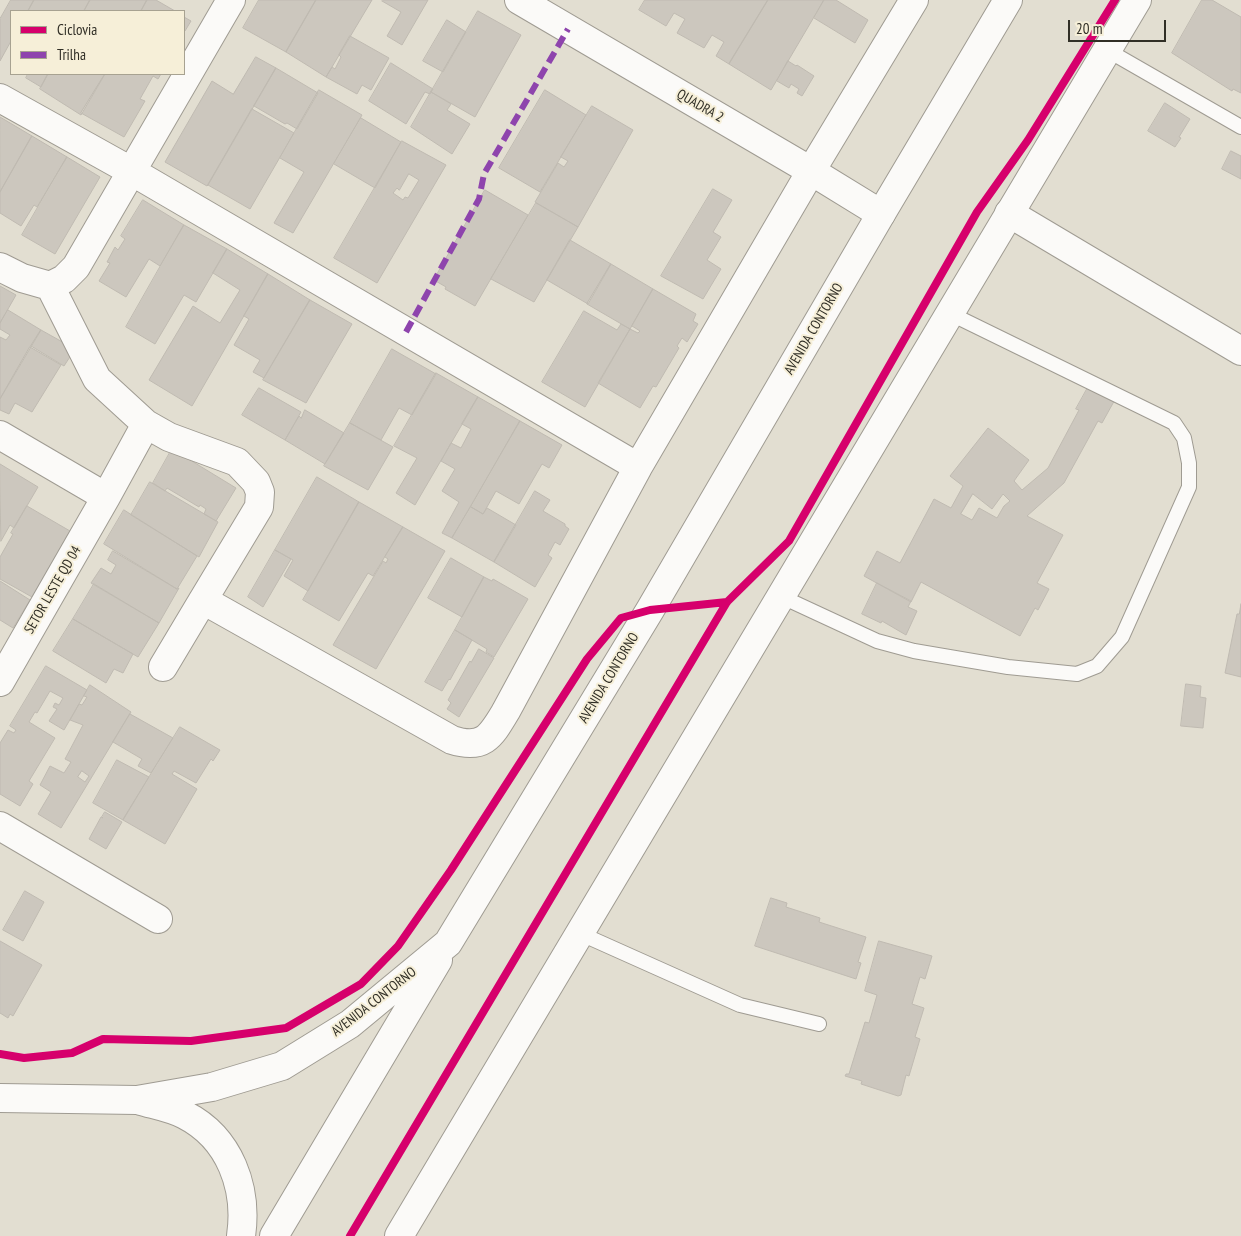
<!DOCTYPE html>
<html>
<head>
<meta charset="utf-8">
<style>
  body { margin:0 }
  #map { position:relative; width:1241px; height:1236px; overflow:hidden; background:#e2ded1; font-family:"PT Sans Narrow",sans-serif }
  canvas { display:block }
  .legend { position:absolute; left:10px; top:10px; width:175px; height:65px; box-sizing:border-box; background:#f6efd8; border:1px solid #a7a291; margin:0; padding:6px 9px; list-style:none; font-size:15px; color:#312f26 }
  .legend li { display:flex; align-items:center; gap:10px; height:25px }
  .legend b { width:25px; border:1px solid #a7a291 }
  .scale { position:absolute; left:1068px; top:20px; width:98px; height:22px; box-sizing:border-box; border:2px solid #312f26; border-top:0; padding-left:6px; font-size:15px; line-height:18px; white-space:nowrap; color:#312f26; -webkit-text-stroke:4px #f6efd8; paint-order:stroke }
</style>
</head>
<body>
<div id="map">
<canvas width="1241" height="1236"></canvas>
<ul class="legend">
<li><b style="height:6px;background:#d6006c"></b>Ciclovia</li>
<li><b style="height:6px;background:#8e44ad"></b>Trilha</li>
</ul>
<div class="scale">20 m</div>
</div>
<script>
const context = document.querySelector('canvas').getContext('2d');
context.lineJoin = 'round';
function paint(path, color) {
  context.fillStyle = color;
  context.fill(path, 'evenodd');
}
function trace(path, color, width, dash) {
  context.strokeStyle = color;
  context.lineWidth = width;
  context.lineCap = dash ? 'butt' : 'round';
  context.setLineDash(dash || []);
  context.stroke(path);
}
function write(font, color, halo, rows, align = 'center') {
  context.font = font + ' "PT Sans Narrow",sans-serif';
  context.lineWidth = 4;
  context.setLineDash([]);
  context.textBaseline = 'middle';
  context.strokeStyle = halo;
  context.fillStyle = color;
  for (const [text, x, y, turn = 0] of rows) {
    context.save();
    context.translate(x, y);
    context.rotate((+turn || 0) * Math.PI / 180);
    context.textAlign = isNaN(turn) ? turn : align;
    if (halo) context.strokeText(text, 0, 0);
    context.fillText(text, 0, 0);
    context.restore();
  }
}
const building = new Path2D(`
  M 11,0 L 34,0 L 28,11 L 11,11 L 11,41 L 0,61 L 0,19 Z
  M 34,0 L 90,0 L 84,11 L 28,11 Z
  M 90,0 L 147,0 L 141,11 L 84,11 Z
  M 147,0 L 156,0 L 175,11 L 141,11 Z
  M 259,0 L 316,0 L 286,52 L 243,28 Z
  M 316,0 L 372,0 L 326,77 L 286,52 Z
  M 383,0 L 428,0 L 402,45 L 387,36 L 401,12 L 382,1 Z
  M 645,0 L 768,0 L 729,64 L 716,56 L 724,42 L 712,35 L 704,48 L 677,33 L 685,19 L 674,13 L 666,26 L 639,10 Z
  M 768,0 L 824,0 L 771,90 L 729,64 Z
  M 824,0 L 836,0 L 868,20 L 855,43 L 814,18 Z
  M 1202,0 L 1212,0 L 1241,17 L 1241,93 L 1233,89 L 1232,91 L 1172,53 Z
  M 478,11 L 521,35 L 475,117 L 431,92 Z
  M 184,17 L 191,21 L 185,31 L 184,30 Z
  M 447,20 L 466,32 L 443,72 L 423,61 Z
  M 350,36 L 389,58 L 371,90 L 362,85 L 357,94 L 326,77 L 332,67 L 335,69 L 341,57 L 339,55 Z
  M 256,57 L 276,68 L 208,185 L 207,186 L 165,162 L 212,81 L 233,94 Z
  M 788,61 L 796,66 L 797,65 L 814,76 L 802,96 L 797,93 L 799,89 L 791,84 L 789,88 L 777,81 Z
  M 391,63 L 433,89 L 430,94 L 425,92 L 406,124 L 369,101 Z
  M 276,68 L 318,93 L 297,129 L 287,123 L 285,124 L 254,106 Z
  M 28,74 L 48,74 L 41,87 L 26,78 Z
  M 48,74 L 105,74 L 81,115 L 40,89 Z
  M 105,74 L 161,74 L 158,79 L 153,76 L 140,99 L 145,101 L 124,137 L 81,113 Z
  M 319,90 L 362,115 L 293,233 L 274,223 L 304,172 L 280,158 Z
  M 545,90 L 586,115 L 540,192 L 499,168 Z
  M 431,92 L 451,104 L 447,110 L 470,124 L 452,154 L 411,127 Z
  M 1165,103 L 1190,119 L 1179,137 L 1181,138 L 1175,147 L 1148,131 Z
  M 592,106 L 633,130 L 578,227 L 535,202 L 558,163 L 564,167 L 568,161 L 561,157 Z
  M 252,109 L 294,133 L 250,209 L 208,185 Z
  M 0,117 L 32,136 L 0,192 Z
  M 361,118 L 401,142 L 375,188 L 334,164 Z
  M 32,136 L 67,157 L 37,207 L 34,205 L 21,226 L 0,213 L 0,192 Z
  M 402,141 L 446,165 L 377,283 L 334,258 ZM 409,174 L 419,180 L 408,198 L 405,197 L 403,200 L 393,193 L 397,188 L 399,190 Z
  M 1231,151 L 1241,156 L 1241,179 L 1222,169 Z
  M 67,157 L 100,177 L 55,254 L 22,235 Z
  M 713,189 L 732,200 L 713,232 L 721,237 L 707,260 L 721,269 L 703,299 L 661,276 Z
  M 485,190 L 528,215 L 475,306 L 445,289 L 446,287 L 434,280 Z
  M 143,200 L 184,225 L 160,266 L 149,259 L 126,297 L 99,281 L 110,263 L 107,262 L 115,247 L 118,250 L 125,239 L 121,236 Z
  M 536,203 L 578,227 L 534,302 L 491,279 Z
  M 184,225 L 227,249 L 196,302 L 184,295 L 155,344 L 126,327 Z
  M 570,240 L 611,264 L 588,304 L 547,280 Z
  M 227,249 L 268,274 L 192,406 L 149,380 L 193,306 L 220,323 L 240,290 L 213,273 Z
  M 611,264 L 653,289 L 630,329 L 587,304 Z
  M 268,274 L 310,300 L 264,378 L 253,372 L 260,360 L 234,345 L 249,319 L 244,316 Z
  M 0,286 L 16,295 L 0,323 Z
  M 653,289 L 696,314 L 693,321 L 698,324 L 687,342 L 682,338 L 677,346 L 679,348 L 656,387 L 653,386 L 640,408 L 598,383 L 630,329 L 638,333 L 640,331 L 632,326 Z
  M 310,300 L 352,324 L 306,403 L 263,380 Z
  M 8,310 L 41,330 L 0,399 L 0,337 L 6,340 L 10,335 L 0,329 L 0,323 Z
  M 584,311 L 617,330 L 621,324 L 630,329 L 585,407 L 542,382 Z
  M 41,330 L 75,349 L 64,366 L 31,346 Z
  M 30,347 L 61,365 L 32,412 L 15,403 L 9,414 L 0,410 L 0,399 Z
  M 392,349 L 436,374 L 412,415 L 399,408 L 381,440 L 350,423 Z
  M 436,373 L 478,397 L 415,505 L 396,493 L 417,458 L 394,446 Z
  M 1091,382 L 1117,396 L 1102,423 L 1098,421 L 1064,483 L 1027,516 L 1063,535 L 1037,583 L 1049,589 L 1038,610 L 1035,608 L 1020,636 L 921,582 L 911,602 L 864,576 L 877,551 L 900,563 L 934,499 L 951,508 L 963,486 L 950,476 L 988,428 L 1029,460 L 1014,481 L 1022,490 L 1048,468 L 1079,410 L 1076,409 ZM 973,494 L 992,509 L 1003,494 L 1010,501 L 1004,506 L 997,518 L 979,508 L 972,520 L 961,514 Z
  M 259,388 L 301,412 L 285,440 L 242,415 Z
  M 478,397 L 520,421 L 452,538 L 442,533 L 459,502 L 442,491 L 455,469 L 441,461 L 451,443 L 461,448 L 471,429 L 462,424 Z
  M 305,410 L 344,433 L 325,464 L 285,440 L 299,416 L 301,418 Z
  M 520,421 L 562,445 L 549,468 L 542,464 L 519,504 L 496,491 L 483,514 L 471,507 Z
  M 350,423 L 393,447 L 368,490 L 324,466 Z
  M 172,449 L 236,488 L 216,521 L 204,514 L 206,509 L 200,505 L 199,507 L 167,488 L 165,491 L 153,483 Z
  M 0,464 L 38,487 L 14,528 L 10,525 L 1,541 Z
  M 317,477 L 359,502 L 308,591 L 284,576 L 293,560 L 275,550 Z
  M 150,482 L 218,522 L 199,557 L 131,515 Z
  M 535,491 L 550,500 L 543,511 L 565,524 L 565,526 L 569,529 L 560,545 L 555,542 L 548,555 L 552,558 L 535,587 L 494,562 Z
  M 359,502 L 403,527 L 373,576 L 368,573 L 339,621 L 303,600 Z
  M 27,506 L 70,531 L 32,597 L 0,579 L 0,557 L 13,534 L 11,533 Z
  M 471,507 L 483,514 L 487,508 L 516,525 L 494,562 L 452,538 Z
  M 124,510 L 197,556 L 177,589 L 104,544 Z
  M 403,527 L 445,551 L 376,669 L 333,645 L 383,561 L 386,563 L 388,559 L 385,557 Z
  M 275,550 L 291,559 L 263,607 L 248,597 Z
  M 113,551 L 177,589 L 179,588 L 159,623 L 91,583 L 101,568 L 111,574 L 116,565 L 108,560 Z
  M 451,558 L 484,577 L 462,617 L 428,598 Z
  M 484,577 L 492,581 L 493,579 L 528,599 L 494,657 L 486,652 L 487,649 L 455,630 Z
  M 0,581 L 30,600 L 13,628 L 0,620 Z
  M 877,583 L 911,601 L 908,607 L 917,611 L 906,635 L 882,621 L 881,623 L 862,614 Z
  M 94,584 L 159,623 L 138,657 L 73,619 Z
  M 1241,604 L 1241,677 L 1225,673 L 1237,614 L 1239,614 Z
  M 73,619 L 133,654 L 123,673 L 114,669 L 106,683 L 53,651 Z
  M 455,630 L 472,640 L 450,680 L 449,679 L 442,691 L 425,682 Z
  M 479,649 L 494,658 L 459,717 L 447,709 L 451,703 L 448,700 L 470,661 L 471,662 Z
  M 46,666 L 87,690 L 64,730 L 49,721 L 57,709 L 53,707 L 55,703 L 59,705 L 63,698 L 50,691 L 37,713 L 35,712 L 29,722 L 55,738 L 29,781 L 33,784 L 20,806 L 0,794 L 0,743 L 8,730 L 14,733 L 16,730 L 10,726 Z
  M 1186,684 L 1201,686 L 1200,697 L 1206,698 L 1203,728 L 1181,726 Z
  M 90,685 L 131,712 L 61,828 L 38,814 L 51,792 L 40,785 L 50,766 L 64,773 L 71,762 L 65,759 L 83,725 L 70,720 L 79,704 L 82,705 L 87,697 L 84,696 ZM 82,771 L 89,776 L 85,782 L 78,777 Z
  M 130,714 L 173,738 L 151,773 L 138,766 L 142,759 L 113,742 Z
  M 180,727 L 220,750 L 213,761 L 211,759 L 196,783 L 174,771 L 172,774 L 197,789 L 165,844 L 123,820 Z
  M 117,760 L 149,777 L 123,820 L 93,803 Z
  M 105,812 L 122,822 L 106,849 L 89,839 L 101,817 L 103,818 L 102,817 Z
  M 25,891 L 44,902 L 23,941 L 3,930 Z
  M 771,898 L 787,903 L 786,907 L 820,918 L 819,922 L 866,937 L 858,962 L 861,963 L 856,979 L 755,946 Z
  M 0,941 L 42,965 L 13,1016 L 10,1014 L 8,1018 L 0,1013 Z
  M 879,941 L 932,956 L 925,979 L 920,977 L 912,1004 L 924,1008 L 915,1037 L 920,1039 L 909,1076 L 906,1075 L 901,1095 L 898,1096 L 861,1084 L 862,1081 L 845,1076 L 846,1074 L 849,1074 L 865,1022 L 869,1023 L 877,995 L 865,991 Z`);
paint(building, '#ccc7be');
trace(building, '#bfbab1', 1);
const lane = new Path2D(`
  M 1107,50 L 1241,127
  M 780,596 L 877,641 L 914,651 L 1008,667 L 1077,674 L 1097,666 L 1122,637 L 1189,487 L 1189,463 L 1184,438 L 1174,423 L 949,313
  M 579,933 L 740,1005 L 819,1024`);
const street = new Path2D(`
  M 519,0 L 811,171 L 881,214
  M 0,98 L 131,171 L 638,467
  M 1009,213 L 1241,351
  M 0,267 L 22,278 L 50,286 L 64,279 L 76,267 L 231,0
  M 50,286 L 97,379 L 146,424 L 169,437 L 237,462 L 256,482 L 260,492 L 259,507 L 203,600
  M 0,435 L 106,497 L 146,424
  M 163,667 L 203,600 L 452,740 C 484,750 491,736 506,711 L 638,467 L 811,171 L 914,0
  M 0,682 L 106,497
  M 0,826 L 158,919`);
const secondary = new Path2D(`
  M 0,1098 L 137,1100 L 212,1087 L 282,1066 L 350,1024 L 448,943 L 650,610 L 881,214 L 1008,0
  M 141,1101 C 155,1105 172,1108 185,1115 C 230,1138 248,1188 241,1236
  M 274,1236 L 438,960
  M 399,1236 L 1137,0`);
trace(lane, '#9f9b92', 16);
trace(street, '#9f9b92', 30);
trace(secondary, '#9f9b92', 30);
trace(lane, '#fbfaf8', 14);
trace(street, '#fbfaf8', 28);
trace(secondary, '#fbfaf8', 28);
trace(new Path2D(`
  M 406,332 L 479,199 L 484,174 L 568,29`), '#8e44ad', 6, [12, 6]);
trace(new Path2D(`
  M 0,1054 L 24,1058 L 72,1053 L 103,1039 L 191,1041 L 286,1028 L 361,984 L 398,946 L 451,870 L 587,659 L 621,618 L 650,610 L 727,602
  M 350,1236 L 727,602 L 789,541 L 977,212 L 1028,140 L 1115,0`), '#d6006c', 8);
write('14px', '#312f26', '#f6efd8', [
  ["QUADRA 2",700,106,30],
  ["AVENIDA CONTORNO",814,329,-60],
  ["SETOR LESTE QD 04",53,590,-60],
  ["AVENIDA CONTORNO",609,678,-59],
  ["AVENIDA CONTORNO",374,1002,-38]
]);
</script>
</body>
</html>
